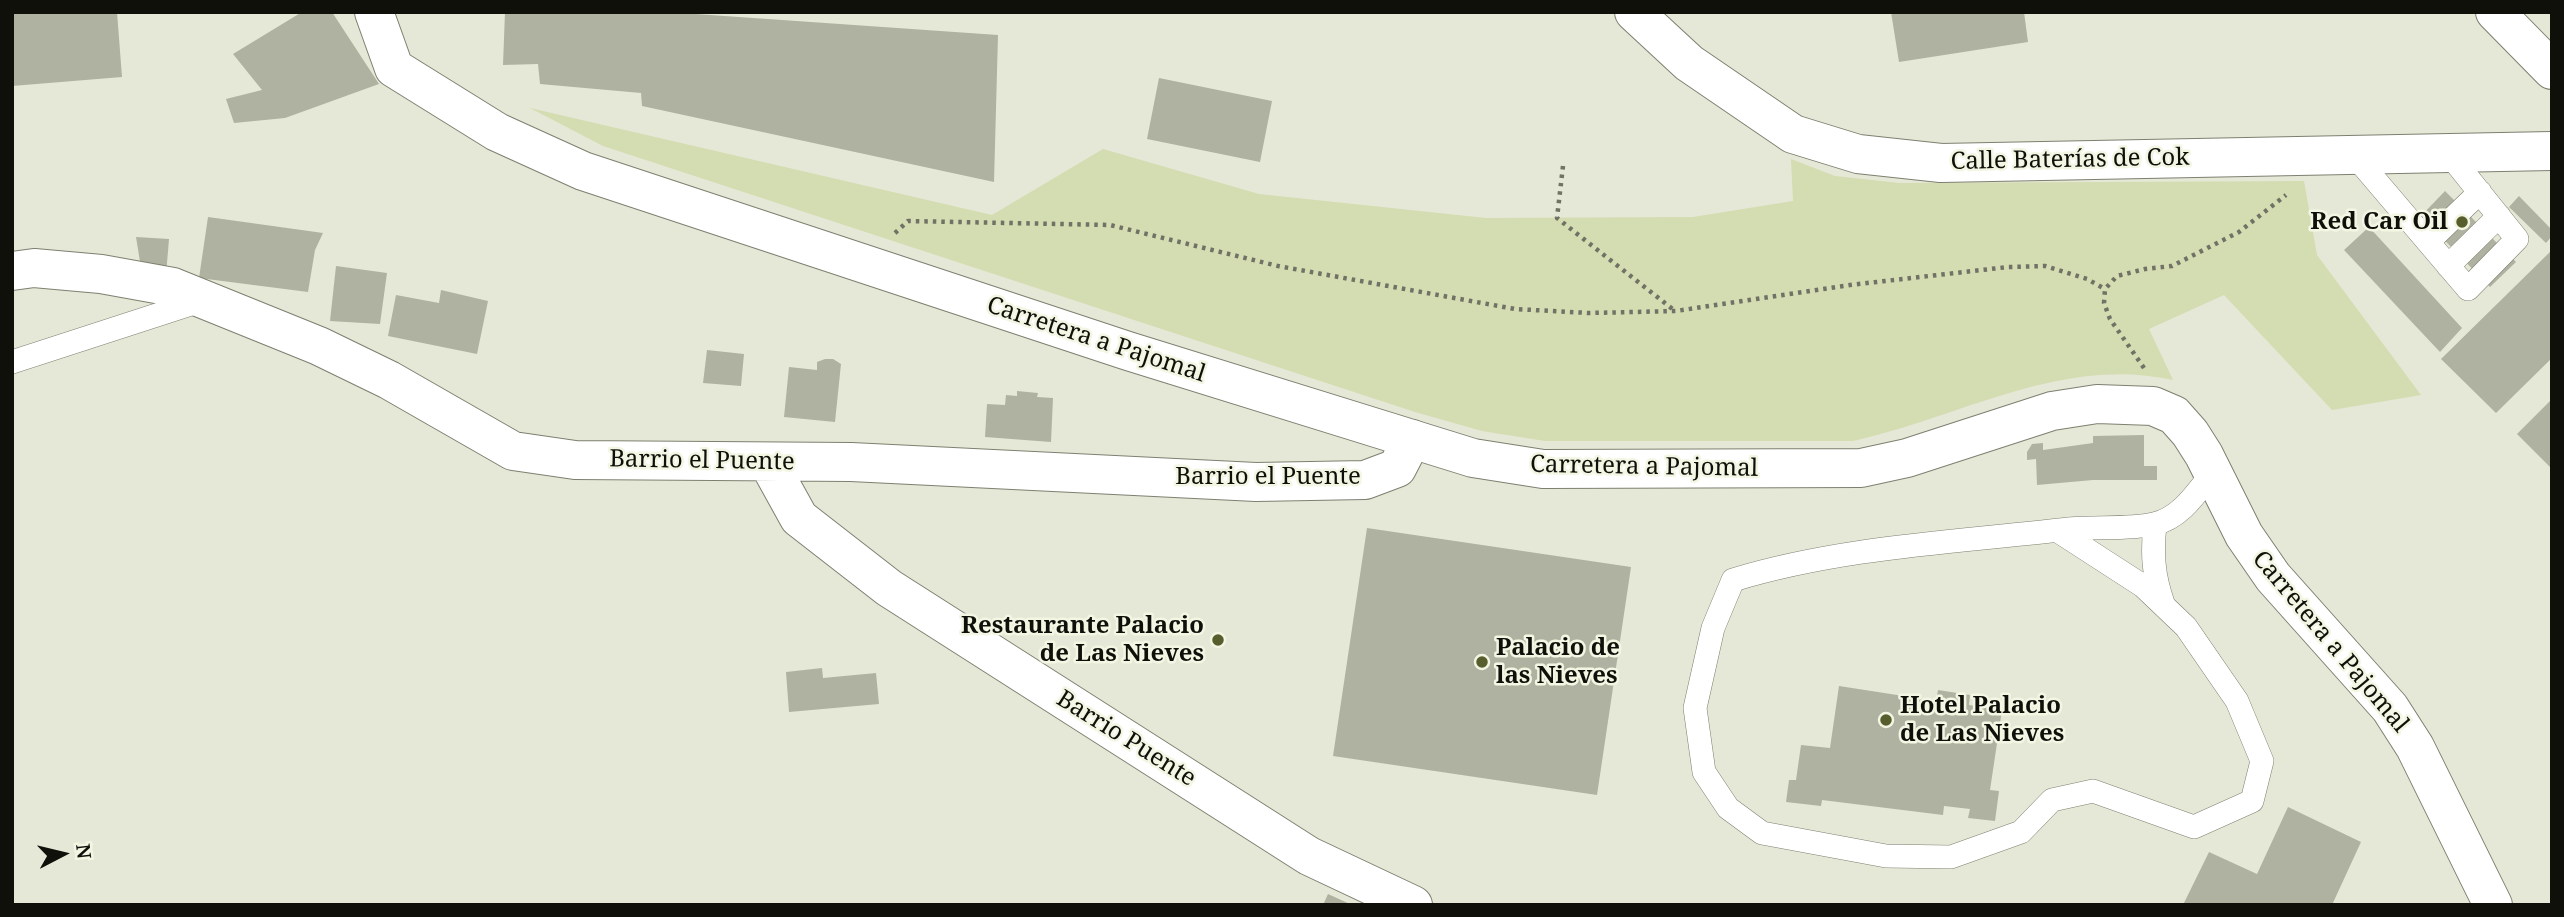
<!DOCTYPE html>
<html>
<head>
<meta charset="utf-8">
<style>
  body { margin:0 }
  #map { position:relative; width:2564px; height:917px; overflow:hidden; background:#e5e8d6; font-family:"Noto Serif",serif }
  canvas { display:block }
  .frame { position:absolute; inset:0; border:14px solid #0f100a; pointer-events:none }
  .north { position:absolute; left:28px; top:819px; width:70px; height:70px; -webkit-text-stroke:5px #f2f6e3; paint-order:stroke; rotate:83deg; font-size:19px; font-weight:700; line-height:28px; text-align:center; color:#0f100a }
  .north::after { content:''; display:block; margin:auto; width:24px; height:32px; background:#0f100a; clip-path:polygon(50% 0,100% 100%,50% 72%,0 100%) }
</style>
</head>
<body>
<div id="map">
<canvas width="2564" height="917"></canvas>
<div class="frame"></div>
<div class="north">N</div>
</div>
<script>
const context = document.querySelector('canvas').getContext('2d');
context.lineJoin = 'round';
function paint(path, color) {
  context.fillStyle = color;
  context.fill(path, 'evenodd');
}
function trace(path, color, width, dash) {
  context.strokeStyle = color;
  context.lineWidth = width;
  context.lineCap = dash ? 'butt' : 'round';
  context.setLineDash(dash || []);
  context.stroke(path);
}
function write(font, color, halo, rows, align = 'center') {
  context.font = font + ' "Noto Serif",serif';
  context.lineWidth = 5;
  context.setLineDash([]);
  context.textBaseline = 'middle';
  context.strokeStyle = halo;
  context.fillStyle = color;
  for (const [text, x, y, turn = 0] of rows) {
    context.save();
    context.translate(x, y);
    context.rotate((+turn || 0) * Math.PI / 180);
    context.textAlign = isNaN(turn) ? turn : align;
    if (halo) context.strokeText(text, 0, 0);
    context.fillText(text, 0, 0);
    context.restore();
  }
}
paint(new Path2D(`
  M 530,108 L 992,215 L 1103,149 L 1259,194 L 1486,218 L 1693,217 L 1793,201 L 1791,159 L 1835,176 L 1899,183 L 2304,181 L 2317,255 L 2421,395 L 2332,410 L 2224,295 L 2149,329 L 2173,380 C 2062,355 1958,418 1853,441 L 1545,441 L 1482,431 L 1415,412 L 603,146 Z`), '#d4dcb1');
paint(new Path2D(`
  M 12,12 L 117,12 L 122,77 L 12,86 Z
  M 302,12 L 332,12 L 379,84 L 285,118 L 234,123 L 226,99 L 262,90 L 233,54 Z
  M 505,12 L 667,12 L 998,35 L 994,182 L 642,106 L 641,93 L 540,84 L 538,64 L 503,65 Z
  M 1891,12 L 2024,12 L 2028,42 L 1899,62 Z
  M 1159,78 L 1272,101 L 1260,162 L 1147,139 Z
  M 2445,191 L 2516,262 L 2490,287 L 2421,216 Z
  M 2519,196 L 2552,230 L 2552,236 L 2546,243 L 2509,207 Z
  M 208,217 L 323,233 L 315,250 L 308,292 L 199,278 Z
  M 2369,227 L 2462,328 L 2440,352 L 2344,250 Z
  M 136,237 L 169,239 L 166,275 L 141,268 Z
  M 2552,250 L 2552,358 L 2496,413 L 2441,359 Z
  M 336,266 L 387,273 L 380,324 L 330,321 Z
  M 441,290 L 488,301 L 477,354 L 388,336 L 396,295 L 439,303 Z
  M 707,350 L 744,354 L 741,386 L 703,383 Z
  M 825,359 L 833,359 L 841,364 L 835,422 L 784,417 L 789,367 L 817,370 L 817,362 Z
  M 1017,391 L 1038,393 L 1037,397 L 1053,398 L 1051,442 L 985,437 L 987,404 L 1005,405 L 1006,395 L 1017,396 Z
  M 2552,399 L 2552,469 L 2517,434 Z
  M 2144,435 L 2144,466 L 2157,466 L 2157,480 L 2093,480 L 2037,485 L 2036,459 L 2027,460 L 2027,452 L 2032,444 L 2043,443 L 2043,450 L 2093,443 L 2093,436 Z
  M 1367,528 L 1631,567 L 1597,795 L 1333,756 Z
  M 822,668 L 823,678 L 876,673 L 879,704 L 789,712 L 786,672 Z
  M 1839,686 L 1936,701 L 1938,690 L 1970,695 L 1969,705 L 2002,710 L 1990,790 L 1999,791 L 1995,821 L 1968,818 L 1970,809 L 1944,806 L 1943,815 L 1822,800 L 1821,806 L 1786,802 L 1789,780 L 1796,780 L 1801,745 L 1830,748 Z
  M 2288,807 L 2361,842 L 2332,905 L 2183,905 L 2209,852 L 2257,874 Z
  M 1328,894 L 1352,905 L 1323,905 Z`), '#afb2a0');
const lane = new Path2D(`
  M 2354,155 L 2468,289 L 2517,239 L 2448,153
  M 2428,242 L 2480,192
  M 2448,266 L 2499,216
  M 12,362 L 203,300
  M 2155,524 C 2152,553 2153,575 2163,603
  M 2058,531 L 2143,586 L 2186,627 L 2237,701 L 2262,761 L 2252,801 L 2194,827 L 2093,791 L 2052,800 L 2021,832 L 1951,857 L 1886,856 L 1762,833 L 1728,808 L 1704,772 L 1695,708 L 1713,628 L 1733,580 C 1841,547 1957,542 2069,529 C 2097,526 2127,530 2154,524 C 2181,518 2197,492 2213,472`);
const street = new Path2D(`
  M 1634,12 L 1689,63 L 1793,134 L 1858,154 L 1941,163 L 2552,151
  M 2495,12 L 2552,70
  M 12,271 L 34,268 L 101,274 L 173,287 L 319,346 L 389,380 L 513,451 L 575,460 L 851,462 L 1256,482 L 1365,480 L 1397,468 L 1412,439
  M 768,462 L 799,518 L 889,588 L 1309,856 L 1413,905`);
const secondary = new Path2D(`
  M 374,12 L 394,68 L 497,132 L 583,171 L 1128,351 L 1473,458 L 1543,469 L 1861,468 L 1907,458 L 2052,411 L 2097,404 L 2153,406 L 2174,415 L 2190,433 L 2204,455 L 2244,535 L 2273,577 L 2390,708 L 2415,747 L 2493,905`);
trace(lane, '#7d8070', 24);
trace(street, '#7d8070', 40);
trace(secondary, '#7d8070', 40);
trace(new Path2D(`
  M 1563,166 L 1557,218 L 1675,311
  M 895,233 L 908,221 L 1110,225 L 1278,266 L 1515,309 L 1589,313 L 1676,311 L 1850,285 L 2008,267 L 2045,266 L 2087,279 L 2105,289
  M 2144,368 L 2110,319 L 2104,303 L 2105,289 L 2117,276 L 2145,269 L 2172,266 L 2239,232 L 2286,195`), '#707266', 4.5, [3.5, 5]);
trace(lane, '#fff', 23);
trace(street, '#fff', 38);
trace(secondary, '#fff', 38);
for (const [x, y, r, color] of [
  [2462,222,7,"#575d2c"],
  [1218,640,7,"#575d2c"],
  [1482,662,7,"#575d2c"],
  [1886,720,7,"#575d2c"]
]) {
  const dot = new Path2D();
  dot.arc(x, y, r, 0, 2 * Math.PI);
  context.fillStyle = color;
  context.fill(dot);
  trace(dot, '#f2f6e3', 2.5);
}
write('24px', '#0f100a', '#f2f6e3', [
  ["Calle Baterías de Cok",2070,160,-1],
  ["Carretera a Pajomal",1096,340,18],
  ["Barrio el Puente",702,461,1],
  ["Carretera a Pajomal",1644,467,1],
  ["Barrio el Puente",1268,477],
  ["Carretera a Pajomal",2330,642,50],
  ["Barrio Puente",1126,739,32]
]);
write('bold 24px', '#0f100a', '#f2f6e3', [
  ["Red Car Oil",2448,222],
  ["Restaurante Palacio",1204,626],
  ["de Las Nieves",1204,654],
  ["Palacio de",1496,648,"left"],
  ["las Nieves",1496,676,"left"],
  ["Hotel Palacio",1900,706,"left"],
  ["de Las Nieves",1900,734,"left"]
], 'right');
</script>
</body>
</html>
